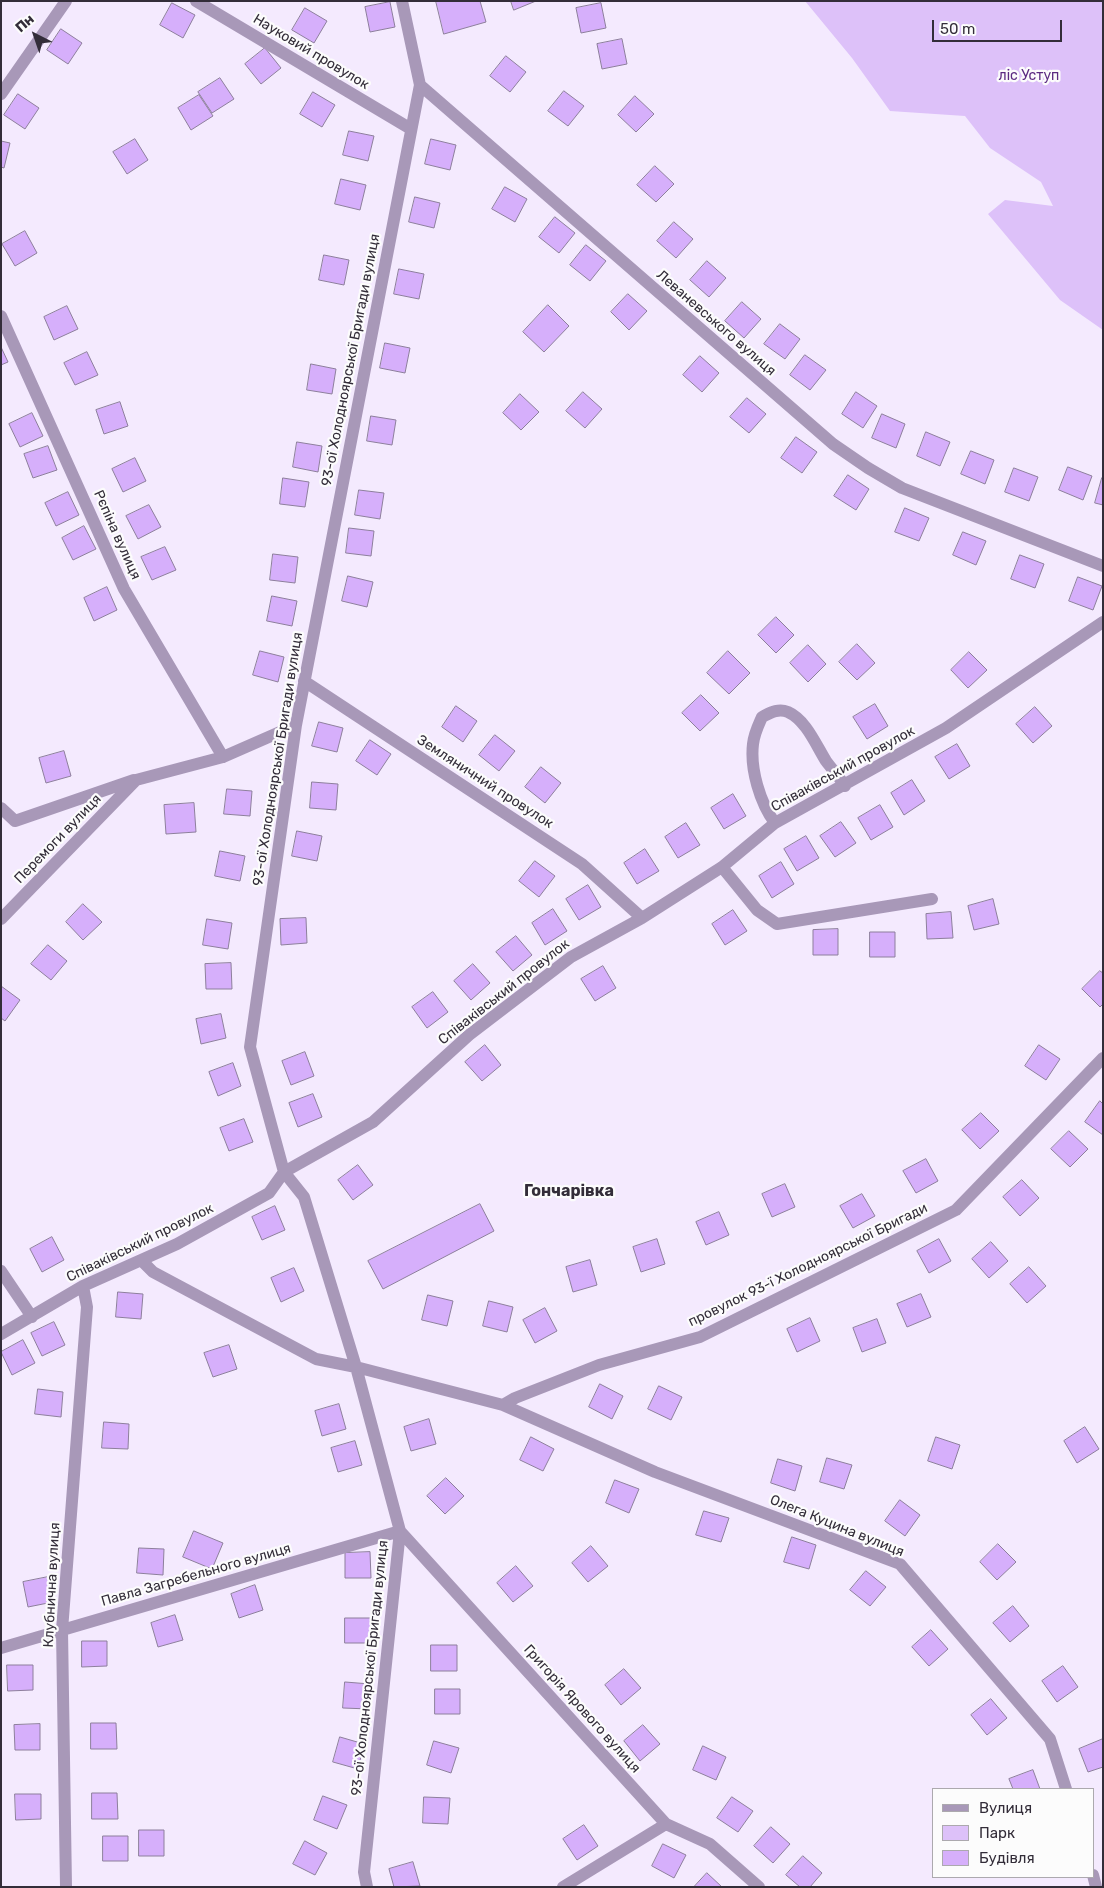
<!DOCTYPE html>
<html>
<head>
<meta charset="utf-8">
<style>
  body { margin:0 }
  #map { position:relative; width:1104px; height:1888px; overflow:hidden; background:#f4eafe; font-family:Rubik,sans-serif }
  canvas { display:block }
  .frame { position:absolute; inset:0; border:2px solid #332d39; pointer-events:none }
  .legend { position:absolute; left:932px; top:1788px; width:162px; height:90px; box-sizing:border-box; background:#fcfcfc; border:1px solid #aca9ae; margin:0; padding:6px 9px; list-style:none; font-size:15px; color:#332d39 }
  .legend li { display:flex; align-items:center; gap:10px; height:25px }
  .legend b { width:25px; border:1px solid #aca9ae }
  .north { position:absolute; left:10px; top:10px; width:50px; height:50px; -webkit-text-stroke:4px #fcfcfc; paint-order:stroke; rotate:319deg; font-size:14px; font-weight:700; line-height:20px; text-align:center; color:#332d39 }
  .north::after { content:''; display:block; margin:auto; width:18px; height:22px; background:#332d39; clip-path:polygon(50% 0,100% 100%,50% 72%,0 100%) }
  .scale { position:absolute; left:932px; top:20px; width:130px; height:22px; box-sizing:border-box; border:2px solid #332d39; border-top:0; padding-left:6px; font-size:15px; line-height:18px; white-space:nowrap; color:#332d39; -webkit-text-stroke:4px #fcfcfc; paint-order:stroke }
</style>
</head>
<body>
<div id="map">
<canvas width="1104" height="1888"></canvas>
<div class="frame"></div>
<ul class="legend">
<li><b style="height:6px;background:#a898b8"></b>Вулиця</li>
<li><b style="height:14px;background:#ddc1f9"></b>Парк</li>
<li><b style="height:14px;background:#d6affb"></b>Будівля</li>
</ul>
<div class="north">Пн</div>
<div class="scale">50 m</div>
</div>
<script>
const context = document.querySelector('canvas').getContext('2d');
context.lineJoin = 'round';
function paint(path, color) {
  context.fillStyle = color;
  context.fill(path, 'evenodd');
}
function trace(path, color, width, dash) {
  context.strokeStyle = color;
  context.lineWidth = width;
  context.lineCap = dash ? 'butt' : 'round';
  context.setLineDash(dash || []);
  context.stroke(path);
}
function write(font, color, halo, rows, align = 'center') {
  context.font = font + ' Rubik,sans-serif';
  context.lineWidth = 4.5;
  context.setLineDash([]);
  context.textBaseline = 'middle';
  context.strokeStyle = halo;
  context.fillStyle = color;
  for (const [text, x, y, turn = 0] of rows) {
    context.save();
    context.translate(x, y);
    context.rotate((+turn || 0) * Math.PI / 180);
    context.textAlign = isNaN(turn) ? turn : align;
    if (halo) context.strokeText(text, 0, 0);
    context.fillText(text, 0, 0);
    context.restore();
  }
}
paint(new Path2D(`
  M 805,1 L 1103,1 L 1103,330 L 1060,300 L 988,214 L 1005,200 L 1053,206 L 1041,182 L 990,148 L 965,116 L 890,111 L 852,58 Z`), '#ddc1f9');
const building = new Path2D(`
  M 436,1 L 480,1 L 486,22 L 444,34 Z
  M 511,1 L 536,1 L 514,10 Z
  M 390,2 L 395,27 L 370,32 L 365,7 Z
  M 172,3 L 195,15 L 183,38 L 160,25 Z
  M 601,3 L 606,28 L 581,33 L 576,8 Z
  M 305,8 L 327,21 L 314,43 L 292,30 Z
  M 61,29 L 82,43 L 68,64 L 47,50 Z
  M 622,39 L 627,64 L 602,69 L 597,44 Z
  M 265,48 L 281,68 L 261,84 L 245,64 Z
  M 506,56 L 526,72 L 510,92 L 490,76 Z
  M 220,78 L 234,99 L 212,113 L 198,92 Z
  M 564,91 L 584,106 L 568,126 L 548,111 Z
  M 313,92 L 335,105 L 322,127 L 300,114 Z
  M 18,94 L 39,108 L 25,129 L 4,115 Z
  M 199,95 L 213,116 L 191,130 L 178,108 Z
  M 635,96 L 654,114 L 636,132 L 618,115 Z
  M 349,131 L 374,136 L 368,161 L 343,155 Z
  M 135,139 L 148,160 L 127,174 L 113,152 Z
  M 431,139 L 456,145 L 450,170 L 425,164 Z
  M 1,141 L 10,143 L 4,168 L 1,167 Z
  M 655,166 L 674,184 L 656,202 L 637,185 Z
  M 341,179 L 366,185 L 360,210 L 335,204 Z
  M 505,187 L 527,199 L 515,222 L 492,209 Z
  M 415,197 L 440,203 L 434,228 L 409,222 Z
  M 555,217 L 575,233 L 559,253 L 539,237 Z
  M 674,222 L 693,239 L 676,258 L 657,241 Z
  M 25,231 L 37,253 L 15,266 L 2,244 Z
  M 586,245 L 606,261 L 590,281 L 570,265 Z
  M 324,255 L 349,260 L 344,285 L 319,280 Z
  M 707,261 L 726,278 L 709,297 L 690,280 Z
  M 399,269 L 424,274 L 419,299 L 394,294 Z
  M 628,294 L 647,311 L 629,330 L 611,312 Z
  M 742,302 L 761,319 L 744,338 L 725,321 Z
  M 548,305 L 569,326 L 544,352 L 523,332 Z
  M 67,306 L 78,329 L 54,340 L 44,317 Z
  M 780,324 L 800,339 L 785,359 L 764,344 Z
  M 385,343 L 410,348 L 405,373 L 380,368 Z
  M 1,347 L 8,362 L 1,365 Z
  M 87,352 L 98,375 L 75,385 L 64,363 Z
  M 805,355 L 826,370 L 810,390 L 790,375 Z
  M 700,356 L 719,373 L 702,392 L 683,375 Z
  M 311,364 L 336,369 L 332,394 L 307,390 Z
  M 583,392 L 602,409 L 585,428 L 566,411 Z
  M 856,392 L 877,406 L 863,428 L 842,414 Z
  M 520,394 L 539,412 L 521,430 L 503,413 Z
  M 747,398 L 766,414 L 749,433 L 730,417 Z
  M 120,402 L 128,426 L 104,434 L 96,410 Z
  M 32,413 L 43,436 L 20,447 L 9,424 Z
  M 882,414 L 905,424 L 896,448 L 872,438 Z
  M 371,416 L 396,420 L 392,445 L 367,441 Z
  M 926,432 L 950,442 L 940,466 L 917,456 Z
  M 796,437 L 817,452 L 802,473 L 781,458 Z
  M 297,442 L 322,446 L 318,472 L 293,467 Z
  M 48,446 L 57,470 L 33,478 L 24,454 Z
  M 971,451 L 994,460 L 985,484 L 961,474 Z
  M 135,458 L 146,481 L 123,492 L 112,469 Z
  M 1068,467 L 1092,476 L 1083,500 L 1059,490 Z
  M 1014,468 L 1038,477 L 1029,501 L 1005,492 Z
  M 848,475 L 869,489 L 856,510 L 834,496 Z
  M 283,478 L 309,482 L 305,507 L 280,504 Z
  M 1102,478 L 1103,479 L 1103,505 L 1095,503 Z
  M 359,490 L 384,493 L 380,519 L 355,515 Z
  M 68,492 L 79,515 L 56,526 L 45,503 Z
  M 149,505 L 161,527 L 138,539 L 126,516 Z
  M 905,508 L 929,518 L 919,541 L 895,532 Z
  M 84,526 L 96,549 L 73,560 L 62,538 Z
  M 349,528 L 374,531 L 371,556 L 346,553 Z
  M 963,532 L 986,541 L 976,565 L 953,555 Z
  M 165,547 L 176,570 L 152,580 L 141,557 Z
  M 273,554 L 298,557 L 295,583 L 270,580 Z
  M 1020,555 L 1044,564 L 1035,588 L 1011,579 Z
  M 348,576 L 373,582 L 367,607 L 342,601 Z
  M 1078,577 L 1102,586 L 1093,610 L 1069,601 Z
  M 107,587 L 117,610 L 94,621 L 84,598 Z
  M 272,596 L 297,601 L 292,626 L 267,621 Z
  M 776,617 L 794,635 L 776,653 L 758,635 Z
  M 857,644 L 875,663 L 857,680 L 839,662 Z
  M 808,645 L 826,664 L 808,682 L 790,663 Z
  M 260,651 L 284,657 L 278,682 L 253,675 Z
  M 728,651 L 750,673 L 729,694 L 707,673 Z
  M 969,652 L 987,670 L 968,688 L 951,670 Z
  M 701,695 L 719,713 L 700,731 L 682,713 Z
  M 875,704 L 888,726 L 867,739 L 853,717 Z
  M 456,706 L 477,721 L 463,742 L 442,727 Z
  M 1035,707 L 1052,726 L 1033,743 L 1016,724 Z
  M 319,722 L 343,728 L 337,752 L 312,746 Z
  M 495,735 L 515,751 L 499,771 L 479,755 Z
  M 370,740 L 391,754 L 377,775 L 356,761 Z
  M 957,744 L 970,766 L 949,779 L 935,757 Z
  M 64,751 L 71,776 L 46,783 L 39,758 Z
  M 541,767 L 561,783 L 545,803 L 525,787 Z
  M 912,780 L 925,801 L 904,815 L 891,793 Z
  M 312,782 L 338,784 L 336,810 L 310,808 Z
  M 227,789 L 252,791 L 250,816 L 224,814 Z
  M 733,794 L 746,816 L 724,829 L 711,808 Z
  M 194,803 L 196,832 L 166,834 L 164,805 Z
  M 880,805 L 893,827 L 871,840 L 858,818 Z
  M 841,822 L 856,843 L 835,857 L 820,836 Z
  M 686,823 L 700,845 L 678,858 L 665,837 Z
  M 297,831 L 322,836 L 317,861 L 292,856 Z
  M 806,836 L 819,858 L 797,871 L 784,849 Z
  M 645,849 L 659,871 L 637,884 L 624,863 Z
  M 220,851 L 245,856 L 240,881 L 215,876 Z
  M 535,861 L 555,876 L 539,897 L 519,881 Z
  M 781,862 L 794,884 L 772,898 L 759,876 Z
  M 588,885 L 601,907 L 579,920 L 566,899 Z
  M 993,899 L 999,924 L 974,930 L 968,906 Z
  M 83,904 L 102,922 L 83,940 L 66,922 Z
  M 553,909 L 567,931 L 545,945 L 532,923 Z
  M 733,910 L 747,931 L 725,945 L 712,924 Z
  M 951,912 L 953,938 L 927,939 L 926,914 Z
  M 306,918 L 307,943 L 281,945 L 280,919 Z
  M 207,919 L 232,923 L 228,949 L 203,945 Z
  M 838,929 L 838,955 L 813,955 L 813,930 Z
  M 870,932 L 895,932 L 895,957 L 870,957 Z
  M 516,936 L 532,955 L 513,971 L 496,952 Z
  M 48,945 L 67,961 L 51,980 L 31,964 Z
  M 231,963 L 232,989 L 206,989 L 205,964 Z
  M 473,964 L 490,983 L 471,1000 L 454,981 Z
  M 603,966 L 616,988 L 595,1001 L 581,979 Z
  M 1100,971 L 1103,973 L 1103,1004 L 1100,1007 L 1082,989 Z
  M 1,986 L 20,1000 L 5,1021 L 1,1018 Z
  M 433,992 L 448,1012 L 427,1028 L 412,1007 Z
  M 221,1014 L 226,1038 L 201,1044 L 196,1019 Z
  M 485,1045 L 501,1065 L 482,1081 L 465,1062 Z
  M 1039,1045 L 1060,1059 L 1046,1080 L 1025,1066 Z
  M 305,1052 L 314,1076 L 291,1085 L 282,1061 Z
  M 233,1063 L 241,1086 L 218,1096 L 209,1072 Z
  M 313,1094 L 322,1117 L 298,1127 L 289,1103 Z
  M 1100,1101 L 1103,1104 L 1103,1135 L 1085,1122 Z
  M 981,1113 L 999,1131 L 980,1149 L 962,1130 Z
  M 244,1119 L 253,1142 L 229,1151 L 220,1128 Z
  M 1069,1131 L 1088,1149 L 1070,1167 L 1051,1149 Z
  M 926,1159 L 938,1181 L 916,1193 L 903,1171 Z
  M 358,1165 L 373,1185 L 353,1200 L 338,1180 Z
  M 1022,1180 L 1039,1198 L 1020,1216 L 1003,1197 Z
  M 785,1184 L 795,1207 L 772,1217 L 762,1194 Z
  M 862,1194 L 875,1216 L 853,1228 L 840,1206 Z
  M 480,1204 L 494,1231 L 383,1289 L 368,1261 Z
  M 275,1206 L 285,1230 L 262,1240 L 252,1217 Z
  M 719,1212 L 729,1235 L 706,1245 L 696,1222 Z
  M 52,1237 L 64,1260 L 42,1272 L 30,1249 Z
  M 657,1239 L 665,1264 L 641,1272 L 633,1247 Z
  M 939,1239 L 951,1261 L 929,1273 L 917,1251 Z
  M 991,1242 L 1008,1261 L 989,1278 L 972,1259 Z
  M 590,1260 L 597,1285 L 573,1292 L 566,1267 Z
  M 1029,1267 L 1046,1286 L 1027,1303 L 1010,1284 Z
  M 294,1268 L 304,1291 L 281,1302 L 271,1278 Z
  M 118,1292 L 143,1294 L 141,1319 L 116,1317 Z
  M 921,1294 L 931,1317 L 907,1327 L 897,1304 Z
  M 428,1295 L 453,1301 L 447,1326 L 422,1320 Z
  M 489,1301 L 513,1307 L 507,1332 L 483,1326 Z
  M 545,1308 L 557,1331 L 535,1343 L 523,1320 Z
  M 810,1318 L 820,1341 L 797,1352 L 787,1329 Z
  M 877,1319 L 886,1343 L 862,1352 L 853,1328 Z
  M 54,1322 L 65,1345 L 42,1356 L 31,1333 Z
  M 23,1340 L 35,1363 L 12,1375 L 1,1352 Z
  M 229,1345 L 237,1369 L 213,1377 L 204,1353 Z
  M 600,1384 L 623,1396 L 612,1419 L 589,1407 Z
  M 659,1386 L 682,1397 L 671,1420 L 648,1409 Z
  M 38,1389 L 63,1392 L 61,1417 L 35,1414 Z
  M 339,1404 L 346,1429 L 322,1436 L 315,1411 Z
  M 429,1419 L 436,1444 L 411,1451 L 404,1427 Z
  M 104,1422 L 129,1424 L 128,1449 L 102,1448 Z
  M 1085,1427 L 1099,1449 L 1077,1463 L 1064,1441 Z
  M 531,1437 L 554,1449 L 543,1471 L 520,1460 Z
  M 936,1437 L 960,1445 L 952,1469 L 928,1461 Z
  M 355,1441 L 362,1465 L 338,1472 L 331,1448 Z
  M 827,1458 L 852,1465 L 844,1489 L 820,1482 Z
  M 778,1459 L 802,1466 L 795,1491 L 771,1483 Z
  M 446,1478 L 464,1496 L 445,1514 L 427,1496 Z
  M 615,1480 L 639,1489 L 629,1513 L 606,1503 Z
  M 900,1500 L 920,1515 L 905,1536 L 885,1521 Z
  M 704,1511 L 729,1518 L 721,1542 L 696,1535 Z
  M 194,1531 L 223,1543 L 212,1569 L 183,1557 Z
  M 792,1537 L 816,1545 L 809,1569 L 784,1562 Z
  M 998,1544 L 1016,1562 L 997,1580 L 980,1562 Z
  M 591,1546 L 608,1566 L 588,1582 L 572,1563 Z
  M 139,1548 L 164,1549 L 163,1575 L 137,1573 Z
  M 370,1552 L 371,1578 L 345,1578 L 345,1553 Z
  M 516,1566 L 533,1586 L 513,1602 L 497,1583 Z
  M 866,1571 L 886,1587 L 870,1606 L 850,1590 Z
  M 48,1577 L 53,1602 L 28,1607 L 23,1582 Z
  M 255,1585 L 263,1610 L 239,1618 L 231,1594 Z
  M 1013,1606 L 1029,1626 L 1010,1642 L 993,1623 Z
  M 175,1615 L 183,1640 L 158,1647 L 151,1623 Z
  M 345,1618 L 371,1618 L 370,1643 L 345,1643 Z
  M 931,1630 L 948,1649 L 929,1666 L 912,1647 Z
  M 82,1641 L 107,1641 L 107,1666 L 82,1667 Z
  M 431,1645 L 457,1645 L 457,1671 L 431,1671 Z
  M 7,1665 L 33,1665 L 33,1690 L 8,1691 Z
  M 1063,1666 L 1078,1687 L 1057,1702 L 1042,1681 Z
  M 624,1669 L 641,1688 L 621,1705 L 605,1685 Z
  M 345,1682 L 370,1684 L 369,1709 L 343,1708 Z
  M 435,1689 L 460,1689 L 460,1714 L 435,1714 Z
  M 991,1699 L 1007,1718 L 987,1735 L 971,1715 Z
  M 91,1723 L 116,1723 L 117,1749 L 91,1749 Z
  M 40,1724 L 40,1750 L 15,1750 L 14,1725 Z
  M 643,1725 L 660,1744 L 640,1761 L 624,1741 Z
  M 340,1737 L 364,1744 L 358,1769 L 333,1762 Z
  M 1103,1739 L 1103,1767 L 1088,1772 L 1079,1749 Z
  M 434,1741 L 459,1748 L 451,1773 L 427,1765 Z
  M 703,1746 L 726,1757 L 716,1780 L 693,1770 Z
  M 1033,1770 L 1040,1789 L 1013,1789 L 1009,1779 Z
  M 92,1793 L 117,1793 L 118,1819 L 92,1819 Z
  M 15,1794 L 41,1794 L 41,1819 L 16,1820 Z
  M 323,1796 L 347,1805 L 337,1829 L 314,1820 Z
  M 424,1797 L 450,1798 L 448,1824 L 423,1823 Z
  M 732,1797 L 753,1811 L 738,1832 L 717,1818 Z
  M 584,1825 L 598,1846 L 577,1860 L 563,1839 Z
  M 771,1827 L 790,1844 L 773,1863 L 754,1846 Z
  M 139,1830 L 164,1830 L 164,1856 L 139,1856 Z
  M 103,1836 L 128,1836 L 128,1861 L 103,1861 Z
  M 305,1841 L 327,1853 L 315,1875 L 293,1864 Z
  M 663,1844 L 686,1855 L 674,1878 L 652,1866 Z
  M 803,1856 L 822,1873 L 810,1887 L 800,1887 L 786,1875 Z
  M 413,1862 L 420,1886 L 394,1887 L 389,1869 Z
  M 707,1873 L 722,1887 L 694,1887 Z`);
paint(building, '#d6affb');
trace(building, '#8d7f9c', 1);
trace(new Path2D(`
  M 196,1 L 411,129
  M 402,1 L 420,85 L 833,444 L 868,468 L 902,488 L 1103,566
  M 420,85 L 296,725 L 250,1047 L 284,1172 L 304,1197 L 356,1367 L 503,1405 L 515,1398 L 599,1365 L 700,1337 L 956,1210 L 1103,1058
  M 1,94 L 66,1
  M 1,316 L 124,589 L 223,757
  M 304,681 L 582,864 L 642,918
  M 1,808 L 15,821 L 134,780
  M 775,823 C 760,803 750,769 753,744 C 754,734 758,726 762,717 C 770,713 778,708 788,712 C 806,720 816,745 826,761 C 832,769 839,777 845,786
  M 722,867 L 757,910 L 777,924 L 932,899
  M 1,919 L 136,780 L 223,757 L 296,725
  M 141,1260 L 153,1272 L 316,1359 L 356,1367 L 400,1531 L 364,1872 L 367,1887
  M 1,1271 L 32,1317
  M 1,1334 L 83,1286 L 177,1244 L 269,1193 L 284,1172 L 373,1122 L 469,1035 L 571,957 L 642,918 L 722,867 L 775,823 L 946,728 L 1103,622
  M 503,1405 L 655,1472 L 900,1564 L 1050,1739 L 1066,1789
  M 1,1648 L 400,1531 L 666,1824 L 710,1844 L 759,1887
  M 1093,1875 L 1096,1887
  M 66,1887 L 62,1630 L 87,1307 L 83,1286
  M 563,1887 L 666,1824`), '#a898b8', 12);
write('14px', '#332d39', '#fcfcfc', [
  ["Науковий провулок",311,52,31],
  ["Леваневського вулиця",716,323,41],
  ["93-ої Холодноярської Бригади вулиця",351,360,-79],
  ["Рєпіна вулиця",117,535,66],
  ["93-ої Холодноярської Бригади вулиця",278,759,-81],
  ["Співаківський провулок",843,769,-29],
  ["Земляничний провулок",485,782,33],
  ["Перемоги вулиця",58,839,-46],
  ["Співаківський провулок",504,992,-38],
  ["Співаківський провулок",140,1243,-26],
  ["провулок 93-ї Холодноярської Бригади",808,1265,-26],
  ["Олега Куцина вулиця",837,1526,22],
  ["Павла Загребельного вулиця",196,1575,-16],
  ["Клубнична вулиця",52,1585,-87],
  ["93-ої Холодноярської Бригади вулиця",370,1668,-84],
  ["Григорія Ярового вулиця",582,1709,48]
]);
write('14px', '#5b2a81', '#fcfcfc', [
  ["ліс Уступ",1029,76]
]);
write('bold 16px', '#332d39', '#fcfcfc', [
  ["Гончарівка",569,1191]
]);
</script>
</body>
</html>
